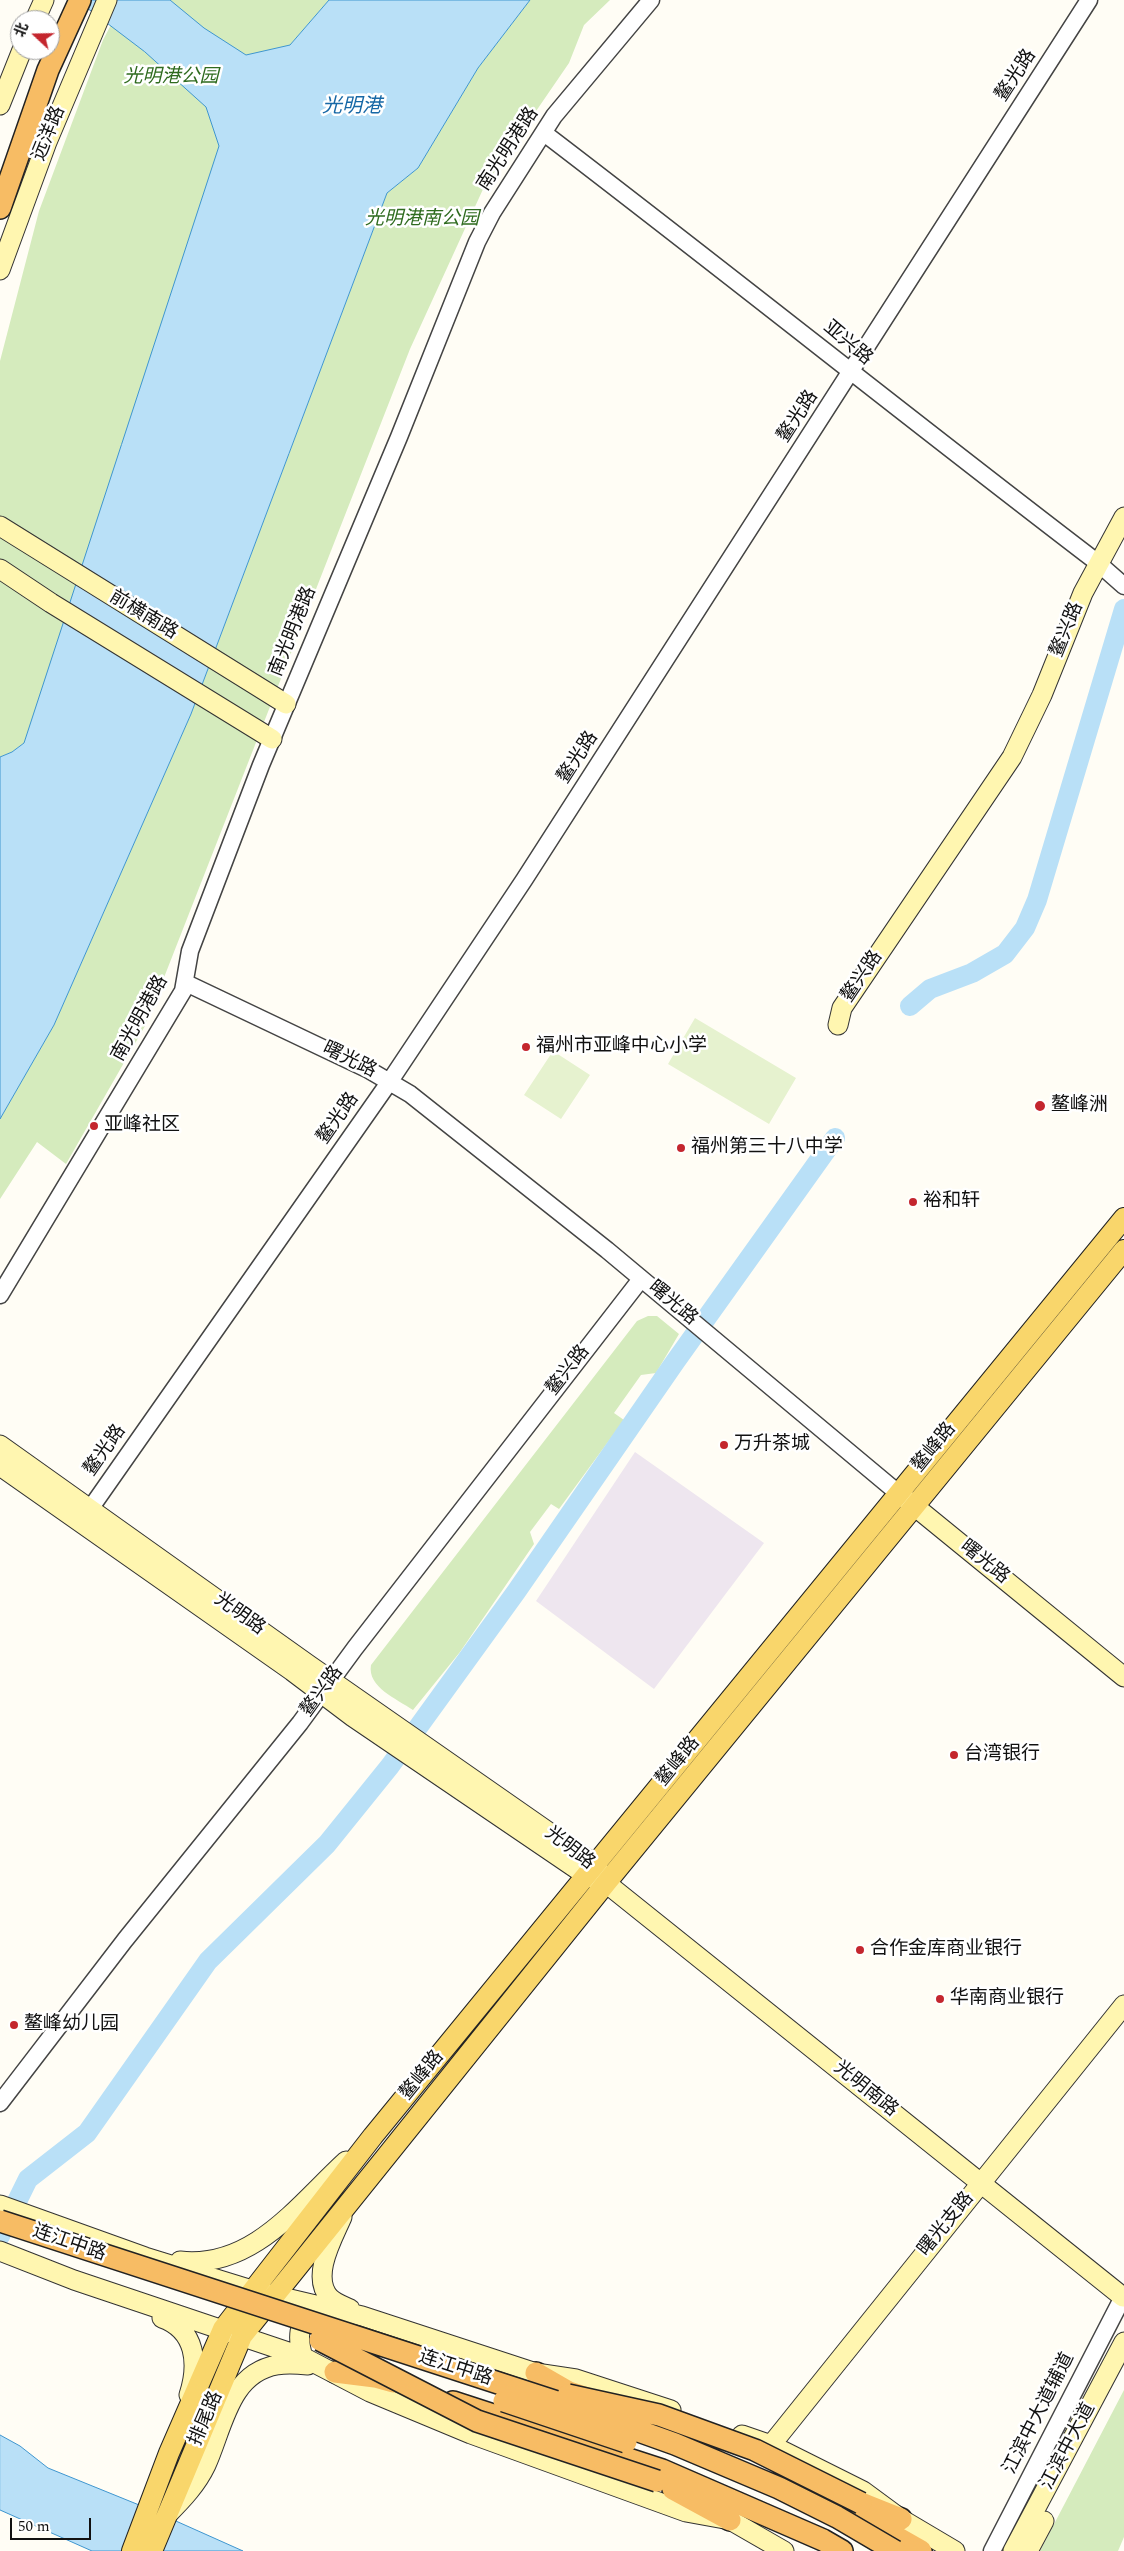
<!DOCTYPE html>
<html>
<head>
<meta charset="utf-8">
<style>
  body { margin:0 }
  #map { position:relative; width:1124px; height:2551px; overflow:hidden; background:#fffdf5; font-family:Spectral,"Noto Sans SC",serif }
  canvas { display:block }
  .north { position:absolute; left:10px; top:10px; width:50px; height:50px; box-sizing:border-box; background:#fff; border:1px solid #a0a0a0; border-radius:50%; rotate:291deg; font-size:14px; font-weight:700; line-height:20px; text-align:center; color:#111 }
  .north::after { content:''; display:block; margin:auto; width:18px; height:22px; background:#c4262e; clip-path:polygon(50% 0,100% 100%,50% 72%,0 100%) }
  .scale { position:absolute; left:10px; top:2518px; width:81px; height:22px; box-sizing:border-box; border:2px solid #111; border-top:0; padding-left:6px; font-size:15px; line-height:18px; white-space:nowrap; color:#111; -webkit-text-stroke:4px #fff; paint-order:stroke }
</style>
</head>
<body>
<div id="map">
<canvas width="1124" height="2551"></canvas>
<div class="north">北</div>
<div class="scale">50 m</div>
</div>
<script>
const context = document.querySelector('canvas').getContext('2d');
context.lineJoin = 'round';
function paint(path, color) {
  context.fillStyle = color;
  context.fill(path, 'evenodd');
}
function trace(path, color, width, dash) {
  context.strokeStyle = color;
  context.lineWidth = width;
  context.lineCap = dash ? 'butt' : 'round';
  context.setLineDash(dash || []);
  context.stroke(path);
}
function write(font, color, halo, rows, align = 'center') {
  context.font = font + ' Spectral,"Noto Sans SC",serif';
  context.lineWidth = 5;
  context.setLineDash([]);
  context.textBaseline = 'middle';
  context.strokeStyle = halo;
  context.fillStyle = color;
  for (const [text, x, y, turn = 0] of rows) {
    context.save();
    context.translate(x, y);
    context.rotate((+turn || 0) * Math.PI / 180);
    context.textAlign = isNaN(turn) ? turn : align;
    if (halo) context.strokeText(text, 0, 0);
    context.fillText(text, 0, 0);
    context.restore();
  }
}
paint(new Path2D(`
  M 635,1452 L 764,1543 L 654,1689 L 536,1601 Z`), '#eee6ef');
paint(new Path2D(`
  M 124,0 L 329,0 L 290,45 L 24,743 L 12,752 L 0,757 L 0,361 L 39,211 L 103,40 Z
  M 530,0 L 610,0 L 584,25 L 569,63 L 484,187 L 410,349 L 145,1026 L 66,1164 L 37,1142 L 0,1199 L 0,1119 L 54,1025 L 191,714 L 387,193 L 418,168 L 478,68 Z
  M 648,1316 L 657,1316 L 679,1334 L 656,1373 L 641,1375 L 614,1413 L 624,1420 L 559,1509 L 551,1504 L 530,1532 L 534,1544 L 460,1652 L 413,1710 C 397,1699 367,1687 371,1665 L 637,1321 Z
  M 1124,2390 L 1124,2537 L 1118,2551 L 1040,2551 Z`), '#d5ebbd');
paint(new Path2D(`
  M 695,1018 L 796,1078 L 769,1124 L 668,1064 Z
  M 553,1051 L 590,1075 L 561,1119 L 524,1095 Z`), '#e6f2cf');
const water = new Path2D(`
  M 77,0 L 170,0 L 204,28 L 246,55 L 290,45 L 329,0 L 530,0 L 478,68 L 418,168 L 387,193 L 191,714 L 54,1025 L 0,1119 L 0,757 L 12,752 L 24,743 L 219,146 L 206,107 L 145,52 Z
  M 0,2435 L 20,2446 L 48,2468 L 149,2509 L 243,2551 L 92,2551 L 0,2510 Z`);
paint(water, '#b9e0f7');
trace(water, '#3f96cf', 1);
trace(new Path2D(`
  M 910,1006 L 930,989 L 972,973 L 1005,954 L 1025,928 L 1037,900 L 1124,609
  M 0,2236 L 28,2179 L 87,2133 L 208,1961 L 327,1844 L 390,1766 L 516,1592 L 675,1362 L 835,1138`), '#b9e0f7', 20);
const tertiary = new Path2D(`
  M 544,133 C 730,275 912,421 1098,563 L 1124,586
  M 186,983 L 369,1070 L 410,1094 L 607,1250 L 898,1493
  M 0,1295 L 183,991 L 190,951 L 261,765 L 399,437 L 477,242 L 492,213 L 554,116 L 651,0
  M 83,1519 L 390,1081 L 524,880 L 1089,0
  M 0,2103 L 125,1940 L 300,1723 L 355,1648 L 641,1279
  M 992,2551 L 1124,2295`);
const secondary = new Path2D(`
  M 35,20 L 44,0
  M 0,105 L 22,50
  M 0,270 L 47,142 L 107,0
  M 0,526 L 286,704
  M 0,569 L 51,603 L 272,739
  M 838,1025 L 842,1008 L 1012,757 L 1042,695 L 1083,593 L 1124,517
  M 0,1445 L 309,1665 L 596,1865 L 603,1878
  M 0,1466 L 292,1671 L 353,1717 L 587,1876 L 606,1883 L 1123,2297
  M 902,1496 L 1124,1677
  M 0,2205 L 145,2257 L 252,2290 L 362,2316 L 536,2373 L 576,2379 L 671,2410
  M 342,2217 C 333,2238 310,2277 330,2298 C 335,2303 344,2306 350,2309
  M 0,2251 L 74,2280 L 303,2357 L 370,2392 L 471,2434 L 686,2512 L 730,2520 L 784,2551
  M 180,2261 C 253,2269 298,2205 346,2161
  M 162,2318 C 196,2330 199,2364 189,2395
  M 303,2357 C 298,2341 296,2319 316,2312
  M 742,2435 L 771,2445 L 863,2491 L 901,2519 L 955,2551
  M 771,2445 L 1124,2005
  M 168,2514 C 183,2499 197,2484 206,2465 C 223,2428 229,2373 277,2365 C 287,2363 298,2364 308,2365
  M 1013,2551 L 1124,2342
  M 1028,2551 L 1044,2521`);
const primary = new Path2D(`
  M 132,2551 L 169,2453 L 223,2329 L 373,2136 L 1124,1218
  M 152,2551 L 242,2336 L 606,1883 L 1124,1250`);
const trunk = new Path2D(`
  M 0,208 L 48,70 L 80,0
  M 335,2372 L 375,2377 L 393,2382
  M 536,2373 L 569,2392 L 587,2398
  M 453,2402 L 662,2470 L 823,2540 L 842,2551
  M 673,2489 L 730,2520
  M 819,2493 L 921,2551
  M 861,2503 L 901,2519`);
trace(tertiary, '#444', 19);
trace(secondary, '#333', 21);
trace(primary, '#222', 22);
trace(trunk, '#222', 24);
trace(tertiary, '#fff', 16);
trace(secondary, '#fff6b0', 19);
trace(primary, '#f9d66b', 20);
trace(trunk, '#f7bc64', 21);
const trunkBridge = new Path2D(`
  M 0,2221 L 566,2405 L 675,2444 L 779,2488 L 837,2517 L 895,2551
  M 320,2340 L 477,2421 L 657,2481
  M 568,2395 L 659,2415 L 755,2450 L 861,2503
  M 504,2401 L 626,2442`);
trace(trunkBridge, '#222', 24, []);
trace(trunkBridge, '#f7bc64', 21);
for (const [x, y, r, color] of [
  [526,1047,5,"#c4262e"],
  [1040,1106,6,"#c4262e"],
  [94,1126,5,"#c4262e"],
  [681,1148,5,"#c4262e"],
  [913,1202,5,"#c4262e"],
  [724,1445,5,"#c4262e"],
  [954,1755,5,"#c4262e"],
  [860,1950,5,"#c4262e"],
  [940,1999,5,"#c4262e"],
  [14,2025,5,"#c4262e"]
]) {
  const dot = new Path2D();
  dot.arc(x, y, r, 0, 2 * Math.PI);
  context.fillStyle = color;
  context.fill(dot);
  trace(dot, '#fff', 2);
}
write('19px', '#111', '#fff', [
  ["鳌光路",1017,76,-57],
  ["远洋路",50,134,-68],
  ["南光明港路",509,150,-57],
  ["亚兴路",847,344,40],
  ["鳌光路",799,417,-57],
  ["前横南路",143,616,31],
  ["鳌兴路",1068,630,-68],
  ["南光明港路",294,632,-68],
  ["鳌光路",579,758,-57],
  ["鳌兴路",863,977,-56],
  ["南光明港路",141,1019,-61],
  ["曙光路",349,1061,26],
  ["鳌光路",339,1119,-55],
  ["曙光路",672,1304,40],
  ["鳌兴路",569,1371,-52],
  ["鳌峰路",935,1448,-51],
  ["鳌光路",106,1451,-55],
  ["曙光路",984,1563,39],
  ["光明路",239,1615,36],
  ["鳌兴路",323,1692,-54],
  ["鳌峰路",679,1762,-51],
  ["光明路",569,1849,38],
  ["鳌峰路",423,2076,-51],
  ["光明南路",865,2090,39],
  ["曙光支路",947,2225,-51],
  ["连江中路",69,2244,19],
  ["连江中路",455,2369,18],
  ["江滨中大道辅道",1040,2414,-63],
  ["排尾路",207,2419,-67],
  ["江滨中大道",1069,2447,-62]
]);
write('italic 19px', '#2f6b1f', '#fff', [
  ["光明港公园",171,78],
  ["光明港南公园",422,220]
]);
write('19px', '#111', '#fff', [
  ["福州市亚峰中心小学",536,1047],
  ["鳌峰洲",1051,1106],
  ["亚峰社区",104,1126],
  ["福州第三十八中学",691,1148],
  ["裕和轩",923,1202],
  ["万升茶城",734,1445],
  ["台湾银行",964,1755],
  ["合作金库商业银行",870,1950],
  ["华南商业银行",950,1999],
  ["鳌峰幼儿园",24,2025]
], 'left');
write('italic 20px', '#1768a6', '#fff', [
  ["光明港",352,108]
]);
</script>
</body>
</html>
